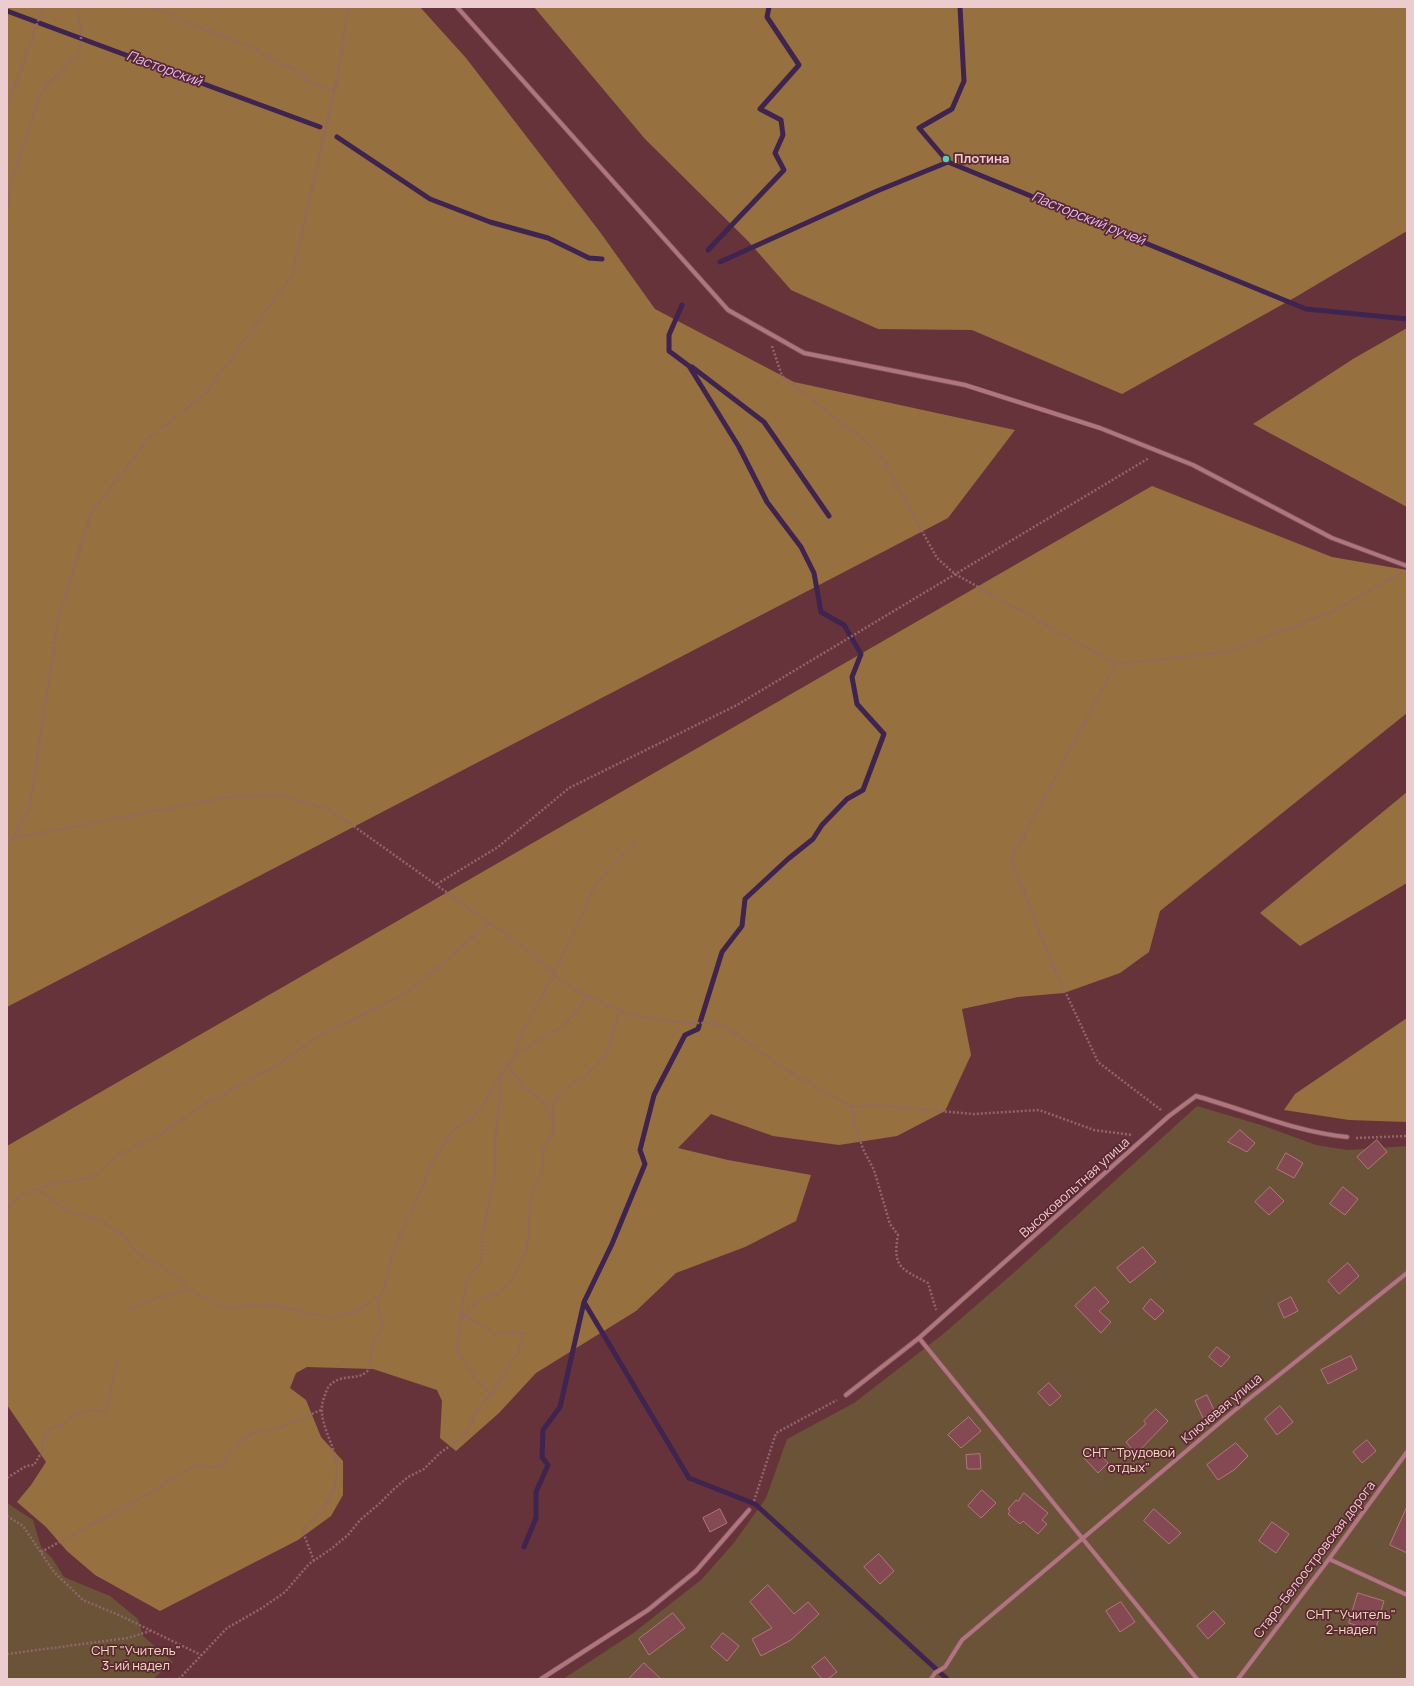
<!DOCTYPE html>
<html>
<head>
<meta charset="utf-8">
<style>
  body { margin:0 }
  #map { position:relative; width:1414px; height:1686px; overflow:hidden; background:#66333b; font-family:Manrope,sans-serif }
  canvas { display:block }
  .frame { position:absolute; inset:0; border:8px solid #edccd0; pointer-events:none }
</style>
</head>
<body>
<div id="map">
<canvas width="1414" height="1686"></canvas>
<div class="frame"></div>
</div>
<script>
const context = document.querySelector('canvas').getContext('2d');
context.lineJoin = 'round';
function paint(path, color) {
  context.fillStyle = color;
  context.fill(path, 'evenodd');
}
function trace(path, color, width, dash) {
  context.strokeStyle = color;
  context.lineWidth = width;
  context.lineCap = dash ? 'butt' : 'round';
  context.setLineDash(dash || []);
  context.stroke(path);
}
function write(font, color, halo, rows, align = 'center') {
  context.font = font + ' Manrope,sans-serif';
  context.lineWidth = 3.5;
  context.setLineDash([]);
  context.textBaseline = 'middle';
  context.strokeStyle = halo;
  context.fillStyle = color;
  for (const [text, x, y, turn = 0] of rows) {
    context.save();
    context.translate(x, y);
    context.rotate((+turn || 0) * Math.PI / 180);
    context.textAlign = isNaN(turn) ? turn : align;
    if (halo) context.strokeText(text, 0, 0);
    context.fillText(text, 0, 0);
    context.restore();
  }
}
paint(new Path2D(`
  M 1197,1106 L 1264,1126 L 1316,1145 L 1348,1150 L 1407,1146 L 1407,1679 L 563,1679 L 632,1634 L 702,1579 L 733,1544 L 766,1498 L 787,1439 L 854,1403 L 942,1335 L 1018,1269 Z
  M 7,1503 L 33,1520 L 41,1547 L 52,1558 L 64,1577 L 110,1596 L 138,1619 L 143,1636 L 173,1662 L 153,1679 L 7,1679 Z`), '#6a5336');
paint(new Path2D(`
  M 7,7 L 420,7 L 466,58 L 600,232 L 655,309 L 794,382 L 1015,430 L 948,518 L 7,1007 Z
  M 534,7 L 1407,7 L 1407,231 L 1294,298 L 1122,394 L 972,330 L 878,329 L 791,290 L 748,241 L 645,139 Z
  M 1407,328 L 1407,507 L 1253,424 L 1353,359 Z
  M 1152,486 L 1332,557 L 1407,570 L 1407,713 L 1160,911 L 1149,952 L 1120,973 L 1064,993 L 1018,997 L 962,1009 L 971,1055 L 945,1111 L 897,1136 L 839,1145 L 773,1136 L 711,1114 L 678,1148 L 728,1160 L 811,1175 L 796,1221 L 745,1247 L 676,1273 L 636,1311 L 536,1373 L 499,1413 L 456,1451 L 440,1438 L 442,1401 L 437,1390 L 373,1369 L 307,1367 L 296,1373 L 290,1388 L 306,1400 L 321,1437 L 343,1461 L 343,1495 L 331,1516 L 298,1540 L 160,1611 L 95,1575 L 67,1551 L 46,1527 L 17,1502 L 31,1485 L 46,1462 L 7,1405 L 7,1146 Z
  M 1407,792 L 1407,883 L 1300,946 L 1260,913 Z
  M 1407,1018 L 1407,1122 L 1349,1120 L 1284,1110 L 1295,1094 Z`), '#977040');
trace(new Path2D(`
  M 960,7 L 964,81 L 952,109 L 919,128 L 948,162 L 1306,309 L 1407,319
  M 7,11 L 320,127
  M 337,137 L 430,199 L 490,222 L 548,238 L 589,258 L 602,259
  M 708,250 L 784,170 L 775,153 L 783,135 L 781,120 L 760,109 L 799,65 L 767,17 L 769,7
  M 720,262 L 877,191 L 948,162
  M 682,305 L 669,335 L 669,351 L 689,366 L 739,447 L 767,502 L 801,547 L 814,573 L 821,612 L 844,625 L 861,654 L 852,677 L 857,704 L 884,734 L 863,790 L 847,799 L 822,825 L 813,839 L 788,859 L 745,899 L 742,926 L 722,952 L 698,1029 L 685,1035 L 654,1095 L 640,1150 L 645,1164 L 612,1244 L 584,1302 L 689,1478 L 755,1504 L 947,1679
  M 692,367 L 764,422 L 829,516
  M 524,1547 L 536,1518 L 536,1492 L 548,1465 L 542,1457 L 543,1430 L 560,1407 L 584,1302`), '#3f2450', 5);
const building = new Path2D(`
  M 1240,1130 L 1255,1143 L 1247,1152 L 1228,1142 Z
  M 1377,1140 L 1387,1152 L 1368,1169 L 1357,1157 Z
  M 1286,1153 L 1303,1163 L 1294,1178 L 1277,1169 Z
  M 1270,1187 L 1284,1201 L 1269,1215 L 1255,1202 Z
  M 1343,1187 L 1358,1199 L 1345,1215 L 1330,1204 Z
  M 1143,1247 L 1156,1262 L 1130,1283 L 1117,1268 Z
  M 1348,1263 L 1359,1276 L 1339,1294 L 1328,1281 Z
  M 1095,1287 L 1109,1302 L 1099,1311 L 1111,1322 L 1101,1333 L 1075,1306 Z
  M 1291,1297 L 1298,1311 L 1284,1318 L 1278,1304 Z
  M 1151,1299 L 1164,1311 L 1155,1320 L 1143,1309 Z
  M 1217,1347 L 1230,1357 L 1221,1367 L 1209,1357 Z
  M 1351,1356 L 1357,1369 L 1328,1384 L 1321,1370 Z
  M 1049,1383 L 1061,1396 L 1050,1406 L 1038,1393 Z
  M 1207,1395 L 1215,1412 L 1203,1418 L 1195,1401 Z
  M 1280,1406 L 1293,1422 L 1277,1435 L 1265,1419 Z
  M 1156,1409 L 1168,1421 L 1136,1454 L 1126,1442 L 1146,1424 L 1144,1421 Z
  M 969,1417 L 981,1431 L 961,1448 L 948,1435 Z
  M 1367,1440 L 1376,1451 L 1362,1463 L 1353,1452 Z
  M 1236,1443 L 1248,1456 L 1234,1470 L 1218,1480 L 1207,1465 Z
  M 1094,1448 L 1108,1463 L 1098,1473 L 1084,1458 Z
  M 980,1454 L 981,1469 L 967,1469 L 966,1455 Z
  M 982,1490 L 996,1503 L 981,1518 L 968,1506 Z
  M 1024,1493 L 1048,1513 L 1042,1520 L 1047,1524 L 1038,1534 L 1023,1521 L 1020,1524 L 1008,1514 L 1010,1511 L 1008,1509 L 1016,1500 L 1018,1501 Z
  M 1407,1507 L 1407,1553 L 1390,1545 Z
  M 720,1509 L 727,1523 L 710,1532 L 703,1518 Z
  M 1154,1509 L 1181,1533 L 1169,1544 L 1144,1521 Z
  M 1272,1522 L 1289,1534 L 1276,1553 L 1259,1541 Z
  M 879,1554 L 894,1571 L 880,1584 L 864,1567 Z
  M 768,1585 L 794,1614 L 808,1602 L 819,1614 L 791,1640 L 761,1656 L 752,1639 L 772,1628 L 750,1602 Z
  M 1358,1593 L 1384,1601 L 1375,1631 L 1349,1623 Z
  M 1121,1602 L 1135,1622 L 1120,1632 L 1106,1611 Z
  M 1214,1611 L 1225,1623 L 1208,1639 L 1197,1626 Z
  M 673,1613 L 685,1628 L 649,1655 L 639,1639 Z
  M 723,1633 L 739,1646 L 727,1661 L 711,1647 Z
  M 825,1657 L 837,1672 L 828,1679 L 822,1679 L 812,1667 Z
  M 644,1663 L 661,1679 L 629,1679 Z`);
paint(building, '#844952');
trace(building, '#b1767e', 1);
const minor = new Path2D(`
  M 457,7 L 728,310 L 804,353 L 965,385 L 1100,428 L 1193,465 L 1332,538 L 1407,566
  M 919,1338 L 1197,1679
  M 846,1395 L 919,1338 L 1169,1116 L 1196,1096 C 1246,1110 1295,1132 1347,1137
  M 1329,1559 L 1407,1595
  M 541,1679 L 648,1610 L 696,1571 L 749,1510
  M 931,1679 L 935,1673 L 945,1667 L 962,1640 L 1235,1410 L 1407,1273
  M 1238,1679 L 1329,1559 L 1407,1452`);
trace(minor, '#7d525a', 5.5);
trace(new Path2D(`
  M 148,7 L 169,13 L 186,22 L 258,50 L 281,64 L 295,68 L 310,83 L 334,90
  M 7,108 L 43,7
  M 7,211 L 10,186 L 38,100 L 48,84 L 78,53 L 81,44 L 81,34 L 77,7
  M 772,346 L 782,376 L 878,451 L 937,558 L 955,574 L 1116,664
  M 13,838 L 229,797 L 281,795 L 331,810 L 532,953 L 562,982 L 573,989 L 627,1014 L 683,1023 L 712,1023 L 724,1026 L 796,1076 L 853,1107 L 872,1105 L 973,1114 L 1039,1110 L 1094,1130 L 1133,1135
  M 7,843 L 13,838 L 29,809 L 59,615 L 91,513 L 149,438 L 207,392 L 292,275 L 337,79 L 348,7
  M 437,884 L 498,847 L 569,788 L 737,705 L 1149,458
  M 515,1056 C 530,1044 548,1037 563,1025 C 573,1018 580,1006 588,996
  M 508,1065 L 525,1088 L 543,1101 L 552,1120
  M 853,1107 L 854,1122 L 863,1149 L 874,1170 L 890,1224 L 898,1235 C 892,1268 902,1269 928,1283 L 936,1310
  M 1161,1110 L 1098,1062 L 1051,961 L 1011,859 L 1116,664 L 1228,652 L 1336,610 L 1399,574
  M 1356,1138 L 1407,1136
  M 37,1189 L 67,1211 L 100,1220 L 121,1234 L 141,1256 L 160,1265 L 180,1278 L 189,1290 L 229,1309 L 253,1304 L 279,1306 L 330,1318 L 357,1311 L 382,1294 L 393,1253 L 402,1231 L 415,1204 L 426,1176 L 437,1155 L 455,1128 L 472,1119 L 487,1100 L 492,1086 L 515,1056 L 519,1038 L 554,974 L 597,882 L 637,841
  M 7,1212 L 15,1199 L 49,1184 L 78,1180 L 93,1176 L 120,1154 L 162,1133 L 198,1108 L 279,1064 L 320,1035 L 380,1007 L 414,988 L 490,922
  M 130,1310 C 149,1300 167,1294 189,1290
  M 465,1316 L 470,1308 L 482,1299 L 499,1292 L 509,1285 L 526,1252 L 529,1236 L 530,1198 L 542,1171 L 543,1162 L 543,1150 L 553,1130 L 553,1102 L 565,1089 L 587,1075 L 607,1053 L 619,1011
  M 491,1394 L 474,1376 L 457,1349 L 463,1298 L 467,1280 L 478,1266 L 482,1255 L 482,1236 L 495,1174 L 495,1142 L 502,1074
  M 7,1478 L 26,1466 L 34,1465 L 43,1450 L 42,1442 L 49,1428 L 64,1425 L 72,1417 L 89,1410 L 104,1412 L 108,1405 L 117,1359
  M 754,1501 L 776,1433 L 837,1400
  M 7,1516 L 23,1526 L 54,1572 L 83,1600 L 121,1616 L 201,1655
  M 41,1552 L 145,1496 L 197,1464 L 211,1467 L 220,1466 L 240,1441 L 256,1432 L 280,1428 L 321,1410
  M 314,1561 L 303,1532 C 314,1517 330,1505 334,1487 C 336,1481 337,1472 337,1466 C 335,1442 314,1419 325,1395 C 326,1392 327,1388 330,1385 C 341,1375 351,1379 362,1375 C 364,1374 367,1371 369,1370 L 372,1345 L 384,1327 L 379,1314 L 378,1298
  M 7,1654 L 128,1638 L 150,1631
  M 179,1679 L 227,1628 L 262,1608 L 285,1592 L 309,1564 L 331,1549 L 348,1535 L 360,1520 L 379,1504 L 394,1489 L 408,1477 L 424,1469 L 440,1453 L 460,1439 L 466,1432 L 479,1407 L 491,1394 L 518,1352 L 524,1333 L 495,1333 L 462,1314`), '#92656b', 2.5, [2, 2]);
trace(minor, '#b0757d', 4);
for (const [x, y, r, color] of [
  [946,159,4,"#54cdc7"]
]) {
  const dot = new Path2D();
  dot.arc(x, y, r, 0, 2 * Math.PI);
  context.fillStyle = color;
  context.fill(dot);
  trace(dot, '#5b2831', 1.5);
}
write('bold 13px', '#edccd0', '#5b2831', [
  ["Плотина",954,159]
], 'left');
write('13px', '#edccd0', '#5b2831', [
  ["Высоковольтная улица",1075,1188,-42],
  ["Ключевая улица",1222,1409,-40],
  ["Старо-Белоостровская дорога",1315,1560,-53]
]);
write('13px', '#f6dec3', '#5b2831', [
  ["СНТ \"Трудовой",1129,1453],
  ["отдых\"",1129,1468],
  ["СНТ \"Учитель\"",1351,1615],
  ["2-надел",1351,1630],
  ["СНТ \"Учитель\"",136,1651],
  ["3-ий надел",136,1666]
]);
write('italic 14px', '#debcf7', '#5b2831', [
  ["Пасторский",164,69,20],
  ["Пасторский ручей",1088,219,22]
]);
</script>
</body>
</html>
